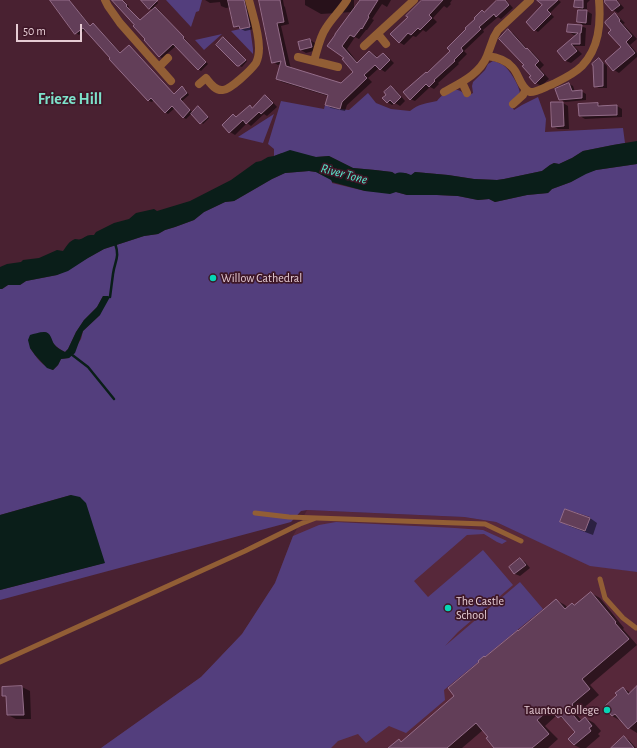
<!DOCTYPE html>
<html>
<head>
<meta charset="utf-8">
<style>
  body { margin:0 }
  #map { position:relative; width:637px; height:748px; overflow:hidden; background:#492131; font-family:"Alegreya Sans",sans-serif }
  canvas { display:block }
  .scale { position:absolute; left:16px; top:24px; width:66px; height:18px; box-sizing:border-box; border:2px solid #e6ccd4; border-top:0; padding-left:5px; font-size:12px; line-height:14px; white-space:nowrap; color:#e6ccd4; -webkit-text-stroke:3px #3e1727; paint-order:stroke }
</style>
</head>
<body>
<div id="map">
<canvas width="637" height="748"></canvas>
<div class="scale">50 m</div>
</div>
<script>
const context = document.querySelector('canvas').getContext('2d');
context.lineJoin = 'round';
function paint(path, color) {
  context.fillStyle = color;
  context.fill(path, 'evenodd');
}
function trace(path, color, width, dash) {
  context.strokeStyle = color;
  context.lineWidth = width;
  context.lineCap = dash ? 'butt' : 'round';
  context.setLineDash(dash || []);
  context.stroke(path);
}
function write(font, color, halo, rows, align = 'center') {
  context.font = font + ' "Alegreya Sans",sans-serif';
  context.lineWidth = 3.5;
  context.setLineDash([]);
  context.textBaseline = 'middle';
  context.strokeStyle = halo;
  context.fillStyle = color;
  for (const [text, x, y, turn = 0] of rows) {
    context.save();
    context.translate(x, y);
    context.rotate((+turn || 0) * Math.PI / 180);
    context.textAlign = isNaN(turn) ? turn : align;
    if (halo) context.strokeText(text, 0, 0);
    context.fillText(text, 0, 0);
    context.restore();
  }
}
paint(new Path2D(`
  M 307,510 L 464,517 L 496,522 L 590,565 L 637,572 L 637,748 L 101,748 L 201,677 L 242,634 L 275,583 L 293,536 Z`), '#57283a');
paint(new Path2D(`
  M 166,0 L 202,0 L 199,11 L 196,12 L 191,27 Z
  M 250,27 L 253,49 L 253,54 L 231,31 Z
  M 222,34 L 204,50 L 195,40 Z
  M 493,61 C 497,62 500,63 503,65 C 510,70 519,85 520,93 L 510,103 L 514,110 L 522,105 L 538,97 L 546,119 L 545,132 L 623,128 L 625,143 L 613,145 L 583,151 L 572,158 L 559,164 L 554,163 L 550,165 L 542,171 L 504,179 L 497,180 L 474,179 L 448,175 L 415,172 L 411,176 L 406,173 L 395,174 L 392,172 L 375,170 L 353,168 L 329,156 L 316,157 L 282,153 L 274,156 L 274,149 L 268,144 L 281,101 L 324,109 L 325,105 L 339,109 L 340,109 L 349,110 L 368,93 L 376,103 L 391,109 L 410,111 C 418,104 427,103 437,101 C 443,92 459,83 466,97 L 473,93 L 472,86 L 473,82 L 485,70 L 488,64 Z
  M 274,114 L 263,143 L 238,137 Z
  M 637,164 L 637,572 L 590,566 L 496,522 L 464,517 L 307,510 L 301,511 L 291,522 L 0,600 L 0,590 L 104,563 L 71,495 L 0,515 L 0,289 L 2,289 L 8,285 L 20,285 L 26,281 L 57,275 L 104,249 L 144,236 L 158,234 L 165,230 L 175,227 L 194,220 L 204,212 L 225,202 L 234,201 L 272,179 L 285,173 L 309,171 L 316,172 L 332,180 L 332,183 L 365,191 L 396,192 L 407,195 L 437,195 L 458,196 L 478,200 L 489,199 L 495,202 L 527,195 L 548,193 L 552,189 L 571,182 L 586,173 L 596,170 ZM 103,296 L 100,315 L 83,331 L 81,339 L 69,358 L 61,359 L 58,365 L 53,370 C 43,367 36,357 30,348 L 45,332 C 51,335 50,338 53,343 C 56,347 61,350 65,352 L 68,349 L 76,332 L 84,320 L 97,307 ZM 565,509 L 590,517 L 585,531 L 560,522 Z
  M 336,522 L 455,528 L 483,530 L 507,541 L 502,544 L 497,542 L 484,534 L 467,535 L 414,581 L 428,597 L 483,550 L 513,585 L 458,632 L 445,646 L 520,582 L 543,609 L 444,690 L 445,700 L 406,733 L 389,726 L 366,743 L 358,734 L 338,741 L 331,748 L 101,748 L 201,677 L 242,634 L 275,583 L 293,536 L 319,525 Z`), '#533e7d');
paint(new Path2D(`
  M 637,141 L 637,164 L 596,170 L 586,174 L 571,182 L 552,189 L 548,193 L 527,195 L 495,202 L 489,199 L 478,200 L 458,196 L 437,195 L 407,195 L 396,192 L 390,194 L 365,191 L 332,182 L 331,180 L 316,172 L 309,171 L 285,173 L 272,179 L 234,201 L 225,202 L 204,212 L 194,220 L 175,227 L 165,230 L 158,234 L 144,236 L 104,249 L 88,258 L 68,271 L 57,275 L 26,281 L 20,285 L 8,285 L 2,289 L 0,289 L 0,267 L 7,264 L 21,262 L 23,260 L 39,258 L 57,250 L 63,251 C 66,247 69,241 75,239 C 77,239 79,240 81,239 C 88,236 85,235 94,235 L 96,232 L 114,223 L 129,219 L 136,213 L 154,209 L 157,211 L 190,201 L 231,180 L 256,162 L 261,161 L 268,157 L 274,156 L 290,150 L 316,157 L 329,156 L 353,168 L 375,170 L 392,172 L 395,174 C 400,171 406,173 411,175 L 415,172 L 448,175 L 474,179 L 497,180 L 504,179 L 542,171 L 550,165 L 554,163 L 559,164 L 572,158 L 583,151 L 613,145 Z
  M 103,296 L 108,296 L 110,297 L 100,315 L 83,331 L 75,353 L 69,358 L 61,359 L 58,365 L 53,370 L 47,368 L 35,355 L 30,348 L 28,340 L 30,335 C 34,334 39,332 44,332 C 51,332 51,339 54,344 C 57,348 61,350 65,352 L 68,349 L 76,332 L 84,320 L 97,307 Z
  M 71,495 L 80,497 L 86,503 L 105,563 L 0,590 L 0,515 Z`), '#0a1e19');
paint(new Path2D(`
  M 51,0 L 69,0 L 91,26 L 93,25 L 96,26 L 121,53 L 129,46 L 132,48 L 174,94 L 182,88 L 185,89 L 189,95 L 182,101 L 193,113 L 200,109 L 209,118 L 203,124 L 192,113 L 186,119 L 183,117 L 175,108 L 168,114 L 165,112 L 154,100 L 152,102 L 149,101 L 110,59 L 112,58 L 86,29 L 79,35 L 76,33 Z
  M 114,0 L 121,0 L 125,2 L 129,7 L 128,8 L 141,21 L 153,10 L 149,8 L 142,0 L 156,0 L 158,3 L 154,7 L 158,9 L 186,40 L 208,64 L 201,71 L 198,69 L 176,46 L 162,58 L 159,56 Z
  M 205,0 L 247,0 L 254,29 L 245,31 L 235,26 L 231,7 L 226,8 L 221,6 L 220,2 L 210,3 Z
  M 260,0 L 283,0 L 284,6 L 285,7 L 289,24 L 281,26 L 291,69 L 341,84 L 355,72 L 346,58 L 329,46 L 352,12 L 321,14 L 305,5 L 305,0 L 354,0 L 354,9 L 359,2 L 358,2 L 359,0 L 391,0 L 387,7 L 382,4 L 372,19 L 374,20 L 367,30 L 366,30 L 359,39 L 355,37 L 347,49 L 358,63 L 370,52 L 375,55 L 378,58 L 383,54 L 388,57 L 394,63 L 385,72 L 379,68 L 368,78 L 372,82 L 347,105 L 345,111 L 331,108 L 326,105 L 328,96 L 282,82 L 277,79 L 281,64 L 278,65 L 273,62 Z
  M 424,0 L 452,0 L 450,3 L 451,4 L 447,8 L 444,6 L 433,18 L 437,22 L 426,32 L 423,30 L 416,37 L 413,36 L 404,45 L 399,42 L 409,17 Z
  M 499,0 L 506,0 L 513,8 L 501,19 L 498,17 L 483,30 L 484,32 L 464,51 L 467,54 L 458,63 L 459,64 L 438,83 L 439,84 L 434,89 L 430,87 L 415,101 L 410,99 L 428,74 L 452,51 L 483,11 L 485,13 Z
  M 542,0 L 558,0 L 561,2 L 550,13 L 554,17 L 538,32 L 535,30 L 527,22 L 544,5 Z
  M 576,0 L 590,0 L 587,3 L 587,10 L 583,9 L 592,14 L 591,25 L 583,25 L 578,22 L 583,11 L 575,6 Z
  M 609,0 L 617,0 L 624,8 L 618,13 L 613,10 Z
  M 615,14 L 619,17 L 625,23 L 623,24 L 637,39 L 630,45 L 637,53 L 637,57 L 619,73 L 614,70 L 606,61 L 623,48 Z
  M 581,26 L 586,28 L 585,46 L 574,46 L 582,54 L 571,63 L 566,61 L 558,51 L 577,35 L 574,35 L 569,32 Z
  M 508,31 L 513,33 L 528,50 L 532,52 L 544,65 L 540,69 L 549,79 L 541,86 L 536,83 L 532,76 L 525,65 Z
  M 226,40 L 247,61 L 242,67 L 237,65 Z
  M 310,40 L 315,43 L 317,50 L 306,53 L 301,50 Z
  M 599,60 L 603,62 L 607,66 L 607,88 L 599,88 L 595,86 Z
  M 569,84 L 573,86 L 575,92 L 581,91 L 586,94 L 586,100 L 565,102 L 560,99 Z
  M 391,87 L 396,90 L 405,101 L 400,106 L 395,103 L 392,105 L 387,102 L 387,95 Z
  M 265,97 L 270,99 L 277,107 L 267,116 L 264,114 L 251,126 L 247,123 L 235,135 L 230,132 L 233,115 L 237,118 L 250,106 L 253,108 Z
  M 563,103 L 568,106 L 569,129 L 558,129 L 553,126 Z
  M 598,104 L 603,106 L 617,106 L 622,109 L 622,117 L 585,119 L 580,116 Z
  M 590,518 L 597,523 L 593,535 L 569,526 L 561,521 Z
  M 520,559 L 525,562 L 530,568 L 520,576 L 515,574 L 510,567 Z
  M 591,593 L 600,598 L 624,628 L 623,629 L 637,645 L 590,685 L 599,695 L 581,710 L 582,711 L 577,715 L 582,721 L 585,718 L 594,723 L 601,731 L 598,734 L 600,736 L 586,748 L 580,748 L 574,745 L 577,732 L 569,723 L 557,715 L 545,726 L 558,739 L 548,748 L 495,748 L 489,737 L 483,730 L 462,748 L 394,748 L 399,740 L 403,743 L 456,696 L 486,658 L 556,600 L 565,605 L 568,608 L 575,606 Z
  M 22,687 L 30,691 L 31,719 L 16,719 L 8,715 L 7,697 L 3,695 Z
  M 637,687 L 637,733 L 629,728 L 623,722 L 612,716 L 619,695 L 623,688 L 631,693 Z
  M 624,737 L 629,740 L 636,748 L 612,748 Z`), '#0007');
trace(new Path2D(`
  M 110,297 C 111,289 112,282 113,274 C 115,260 120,258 115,243
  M 71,354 L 88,367 L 114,399`), '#0a1e19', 2.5);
const building = new Path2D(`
  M 50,0 L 69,0 L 90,26 L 93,23 L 120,53 L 129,45 L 174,94 L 182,86 L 187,93 L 180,99 L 190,110 L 183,118 L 172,106 L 165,113 L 151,98 L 148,101 L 109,59 L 110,58 L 83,28 L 75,34 Z
  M 112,0 L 122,0 L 127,5 L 126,6 L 140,20 L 155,7 L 184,37 L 183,38 L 206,62 L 198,70 L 173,44 L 159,57 L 144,40 L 145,39 L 133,26 L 134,25 Z
  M 141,0 L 158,0 L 149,9 Z
  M 228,0 L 244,0 L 250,27 L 240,29 L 239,26 L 234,27 Z
  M 259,0 L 280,0 L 284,22 L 277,23 L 286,66 L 341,83 L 353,72 L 342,59 L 344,58 L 327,46 L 335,35 L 335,34 L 360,0 L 378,0 L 368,16 L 369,17 L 362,29 L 361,28 L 354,37 L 350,35 L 342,46 L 357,63 L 369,51 L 377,58 L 383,53 L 390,60 L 380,70 L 375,65 L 364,75 L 367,78 L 342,102 L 340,109 L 325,105 L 328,95 L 276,79 L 281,61 L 272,63 Z
  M 422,0 L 443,0 L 429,15 L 432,18 L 420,30 L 418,28 L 411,35 L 408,33 L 399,43 L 390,34 L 408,17 L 406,16 Z
  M 497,0 L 505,0 L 509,5 L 496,17 L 494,14 L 479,27 L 481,29 L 461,48 L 463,51 L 454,60 L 455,61 L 434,80 L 435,81 L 429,87 L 426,84 L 410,100 L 403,92 L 426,72 L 427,73 L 450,51 L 447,48 L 466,29 L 465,28 L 475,19 L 474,18 L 482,10 L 484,12 Z
  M 537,0 L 558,0 L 547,10 L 551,14 L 534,31 L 526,22 L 542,5 Z
  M 575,0 L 583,0 L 583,8 L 574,7 Z
  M 605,0 L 616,0 L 620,5 L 612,11 L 605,3 Z
  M 578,10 L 587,10 L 586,23 L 577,22 Z
  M 615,13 L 620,20 L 619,21 L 632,36 L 626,42 L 635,53 L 613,71 L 605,61 L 621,47 L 608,33 L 611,30 L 605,23 L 605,22 Z
  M 568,24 L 582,25 L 581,33 L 580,33 L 580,44 L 571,44 L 577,51 L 565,61 L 557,51 L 578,33 L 567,32 Z
  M 508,29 L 526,49 L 527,48 L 539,61 L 535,65 L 544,75 L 535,84 L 529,77 L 531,76 L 522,66 L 524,65 L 499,39 Z
  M 223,37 L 246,60 L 239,66 L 237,66 L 216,45 Z
  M 310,39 L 312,47 L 300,50 L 298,42 Z
  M 599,58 L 603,63 L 603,86 L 594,87 L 593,66 L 592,64 Z
  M 569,83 L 572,91 L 582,90 L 582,98 L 559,100 L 555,89 Z
  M 391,86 L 401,97 L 394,104 L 390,100 L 387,103 L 382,98 L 386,95 L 384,92 Z
  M 265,95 L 273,103 L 261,114 L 259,112 L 246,124 L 243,120 L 229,133 L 222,125 L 233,114 L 236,117 L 250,105 L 252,108 Z
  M 551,102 L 563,102 L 564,126 L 552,127 Z
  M 598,103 L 598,106 L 617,105 L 617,115 L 579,116 L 578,104 Z
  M 198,106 L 208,117 L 200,124 L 191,114 Z
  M 565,509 L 590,518 L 585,531 L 560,522 Z
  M 520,558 L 526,565 L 514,574 L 509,567 Z
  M 591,592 L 616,622 L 615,623 L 629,639 L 582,679 L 590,689 L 572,704 L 573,705 L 568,709 L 579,722 L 585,717 L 592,726 L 589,728 L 591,731 L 574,745 L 568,739 L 575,732 L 561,716 L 558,718 L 550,709 L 537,720 L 549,734 L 532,748 L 494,748 L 486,738 L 488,737 L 476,723 L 447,748 L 388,748 L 399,739 L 401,742 L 454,696 L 448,688 L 479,662 L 478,661 L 484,656 L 485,657 L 518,630 L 518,631 L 556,599 L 565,609 L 572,603 L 574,605 Z
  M 22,686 L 24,715 L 7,715 L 6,696 L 2,696 L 2,687 Z
  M 637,686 L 637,721 L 628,729 L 615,714 L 612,716 L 604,707 L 617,695 L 615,693 L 623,687 L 628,694 Z
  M 624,736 L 634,748 L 611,748 Z`);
paint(building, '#623e58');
trace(building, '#946d89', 1);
trace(new Path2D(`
  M 255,513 L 289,517 L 485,524 L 521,541
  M 600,579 L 605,598 L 623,618 L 636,628 L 637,628
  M 0,662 L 245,551 L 300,524 L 316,518`), '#925e35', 5);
trace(new Path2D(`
  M 105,0 L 108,6 L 120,23 L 171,81
  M 530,0 L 498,30 L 494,37 L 487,56 C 496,57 506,60 512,67 C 519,73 520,88 530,92 C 535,93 547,86 553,84 C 563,79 574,74 582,66 C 599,48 601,24 599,0
  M 378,34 L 386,44
  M 364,46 L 414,0
  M 298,57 L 338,67
  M 314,61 C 317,51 320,36 326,28 C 332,18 341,10 347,0
  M 159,67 L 168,58
  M 462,82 L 467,93
  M 199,84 L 206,78 C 210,83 215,91 223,90 C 230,90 251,70 256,63 C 258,59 259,53 259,48 C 259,32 253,16 249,0
  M 444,92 C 460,83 480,74 487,56
  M 513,104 L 523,95 L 526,89`), '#925e35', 8);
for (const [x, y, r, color] of [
  [213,278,4,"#07d5b6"],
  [448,608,4,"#07d5b6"],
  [607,710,4,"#07d5b6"]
]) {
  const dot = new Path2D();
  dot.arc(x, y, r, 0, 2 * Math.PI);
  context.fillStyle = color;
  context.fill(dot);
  trace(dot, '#3e1727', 1.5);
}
write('12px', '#e6ccd4', '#3e1727', [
  ["Willow Cathedral",221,278],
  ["The Castle",456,601],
  ["School",456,615],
  ["Taunton College",599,710,"right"]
], 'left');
write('italic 13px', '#57ecce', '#3e1727', [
  ["River Tone",344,174,15]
]);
write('bold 16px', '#7de1ca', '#3e1727', [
  ["Frieze Hill",70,99]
]);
</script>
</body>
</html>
